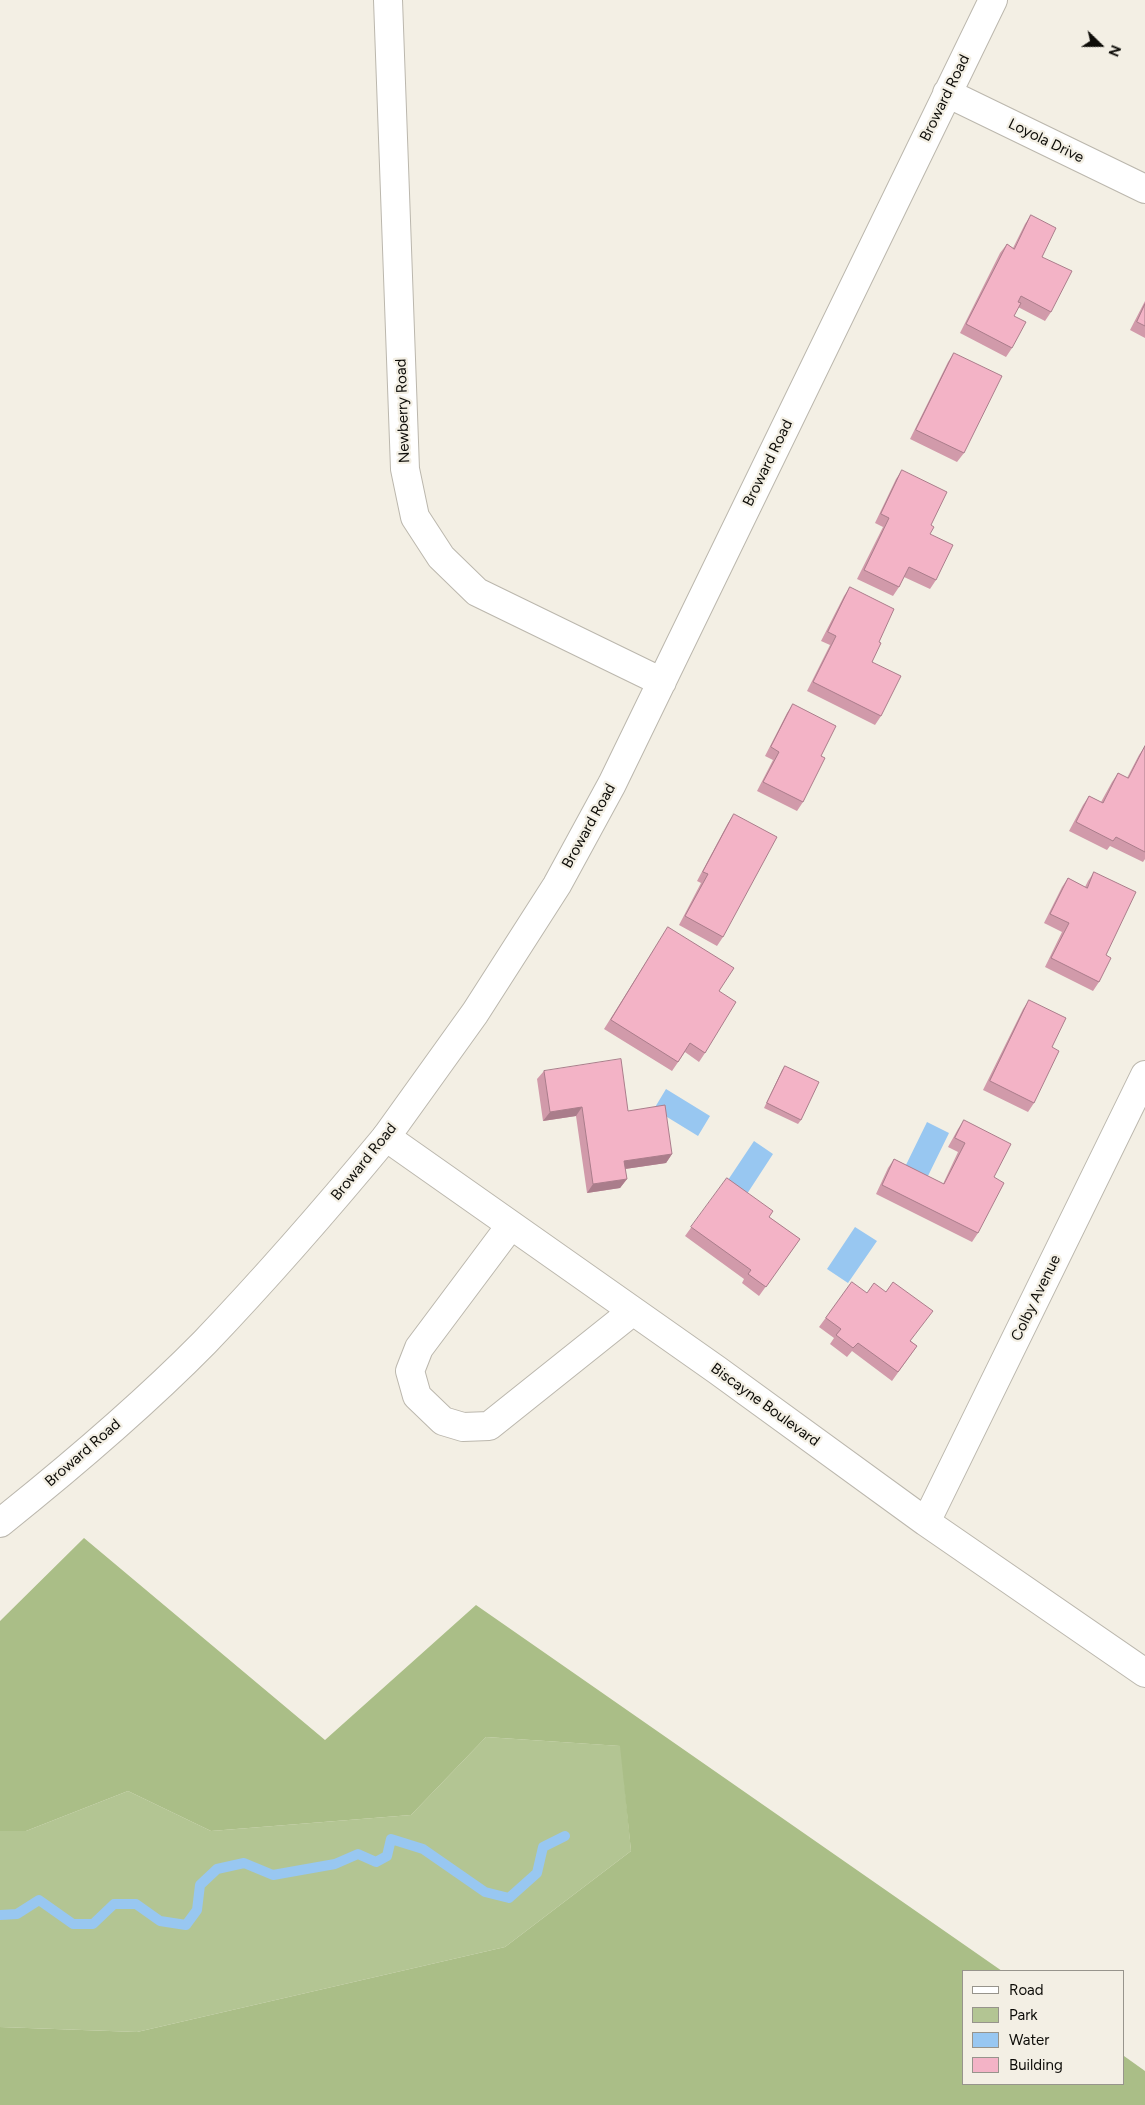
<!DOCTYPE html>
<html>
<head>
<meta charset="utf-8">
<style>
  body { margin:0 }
  #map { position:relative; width:1145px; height:2105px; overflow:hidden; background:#f3efe4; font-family:Figtree,sans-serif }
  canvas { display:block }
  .legend { position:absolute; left:962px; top:1970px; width:162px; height:115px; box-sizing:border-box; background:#f3efe4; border:1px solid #97948c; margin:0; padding:6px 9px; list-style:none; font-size:15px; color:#0d0c08 }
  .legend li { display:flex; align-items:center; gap:10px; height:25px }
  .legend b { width:25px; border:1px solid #97948c }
  .north { position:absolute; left:1075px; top:20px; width:50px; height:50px; -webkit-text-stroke:4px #f3efe4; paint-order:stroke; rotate:112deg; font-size:14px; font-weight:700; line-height:20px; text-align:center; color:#0d0c08 }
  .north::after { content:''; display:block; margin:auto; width:18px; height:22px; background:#0d0c08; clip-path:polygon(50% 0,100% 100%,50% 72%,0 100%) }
</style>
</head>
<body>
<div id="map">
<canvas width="1145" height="2105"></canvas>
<ul class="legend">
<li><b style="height:6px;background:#fff"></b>Road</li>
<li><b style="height:14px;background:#b3c593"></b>Park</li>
<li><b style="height:14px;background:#98c7f1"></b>Water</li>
<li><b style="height:14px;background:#f3b3c6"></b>Building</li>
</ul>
<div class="north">N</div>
</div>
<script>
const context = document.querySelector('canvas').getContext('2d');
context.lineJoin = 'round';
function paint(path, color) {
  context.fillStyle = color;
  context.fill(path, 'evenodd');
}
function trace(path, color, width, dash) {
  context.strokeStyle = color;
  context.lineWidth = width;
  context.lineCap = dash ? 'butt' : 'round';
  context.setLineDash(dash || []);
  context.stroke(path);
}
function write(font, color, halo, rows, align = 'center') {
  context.font = font + ' Figtree,sans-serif';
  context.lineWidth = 4.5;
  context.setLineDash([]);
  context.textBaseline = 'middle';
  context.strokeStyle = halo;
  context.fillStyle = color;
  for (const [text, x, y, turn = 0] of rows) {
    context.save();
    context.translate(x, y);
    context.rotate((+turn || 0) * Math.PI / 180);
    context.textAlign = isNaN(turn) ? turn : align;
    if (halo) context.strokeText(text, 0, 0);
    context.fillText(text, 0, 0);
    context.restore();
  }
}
paint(new Path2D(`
  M 486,1737 L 621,1746 L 631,1851 L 505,1947 L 137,2032 L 0,2027 L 0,1831 L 26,1831 L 128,1791 L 211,1831 L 411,1815 Z`), '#b3c593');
paint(new Path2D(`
  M 84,1538 L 325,1740 L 476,1605 L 1002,1971 L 964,1971 L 964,2084 L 1124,2084 L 1124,2056 L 1145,2071 L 1145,2105 L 0,2105 L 0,2027 L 137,2032 L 505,1947 L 631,1851 L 620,1746 L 486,1737 L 411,1815 L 211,1831 L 128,1791 L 26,1831 L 0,1831 L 0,1621 Z`), '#aabe87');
paint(new Path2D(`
  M 666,1089 L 710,1116 L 698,1136 L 654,1109 Z
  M 927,1122 L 949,1133 L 926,1180 L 904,1169 Z
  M 754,1141 L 773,1154 L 745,1197 L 726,1183 Z
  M 855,1227 L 877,1241 L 848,1283 L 827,1269 Z`), '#98c7f1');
trace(new Path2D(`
  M 0,1915 L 17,1914 L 39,1900 L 73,1924 L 93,1924 L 114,1904 L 136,1904 L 160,1921 L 186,1925 L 197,1910 L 200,1885 L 217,1869 L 244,1863 L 273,1875 L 335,1864 L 358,1854 L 376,1862 L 387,1856 L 391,1839 L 423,1849 L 485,1892 L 509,1898 L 537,1873 L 543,1847 L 565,1836`), '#98c7f1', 10);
const minor = new Path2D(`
  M 388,0 L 405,469 L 415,517 L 441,557 L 477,592 L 662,682
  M 993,0 L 612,784 L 557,885 L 475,1013 L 386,1137 L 717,1370 L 926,1522 L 1145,1673
  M 947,93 L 1145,189
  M 511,1225 L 419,1348 L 410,1371 L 417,1396 L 443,1421 L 463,1427 L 489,1426 L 633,1311
  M 926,1522 L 1145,1075`);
const major = new Path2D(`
  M 0,1523 C 70,1467 142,1406 205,1342 C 268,1276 328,1207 386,1137`);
trace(minor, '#bbb7ad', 30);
trace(major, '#bbb7ad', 30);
trace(minor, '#fff', 28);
trace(major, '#fff', 28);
paint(new Path2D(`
  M 1031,215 L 1042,257 L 1051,312 L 1045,321 L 1018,307 L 1014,316 L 1012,348 L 1006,357 L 960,333 L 1000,253 L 1007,244 L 1013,248 L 1025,224 Z
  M 1145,301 L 1145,338 L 1130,330 Z
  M 954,353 L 964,453 L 957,462 L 910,439 L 948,362 Z
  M 902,470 L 931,525 L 930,534 L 936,580 L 930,589 L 904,577 L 899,587 L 893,596 L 857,579 L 883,527 L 875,523 L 896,479 Z
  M 850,587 L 879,642 L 872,662 L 881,716 L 875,725 L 807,691 L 830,645 L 821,641 L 844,596 Z
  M 793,704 L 821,756 L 803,802 L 797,811 L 757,791 L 773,760 L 765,756 L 787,713 Z
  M 1145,746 L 1145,859 L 1143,862 L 1110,846 L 1107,850 L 1069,831 L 1083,805 L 1089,796 L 1101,802 L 1112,782 L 1118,773 L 1127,778 L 1139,755 Z
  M 734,814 L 723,937 L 717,946 L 679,925 L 701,883 L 697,881 L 728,823 Z
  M 1094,872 L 1106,955 L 1099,982 L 1093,991 L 1045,967 L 1062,932 L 1044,923 L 1062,887 L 1068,878 L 1085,887 L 1088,881 Z
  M 668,927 L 719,991 L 705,1053 L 699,1062 L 685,1052 L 672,1071 L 604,1029 Z
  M 1029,1000 L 1052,1047 L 1034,1103 L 1028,1112 L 983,1090 L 1023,1009 Z
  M 785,1066 L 801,1120 L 798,1124 L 764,1108 L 782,1070 Z
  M 544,1071 L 628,1111 L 672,1154 L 666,1163 L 625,1169 L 627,1179 L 620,1188 L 587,1193 L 576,1116 L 543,1121 L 537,1079 Z
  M 964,1120 L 994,1177 L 978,1233 L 972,1242 L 876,1194 L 888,1168 L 894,1159 L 943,1184 L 958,1152 L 948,1147 L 958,1129 Z
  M 727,1178 L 769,1217 L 800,1239 L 759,1296 L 742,1283 L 744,1279 L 685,1236 Z
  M 852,1282 L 911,1341 L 917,1346 L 892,1381 L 852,1351 L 847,1357 L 830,1344 L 834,1338 L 819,1327 Z`), '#d19aaa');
paint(new Path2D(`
  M 582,1107 L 576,1116 L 543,1121 L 550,1112 Z
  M 672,1154 L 666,1163 L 618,1170 L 624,1161 Z
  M 627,1179 L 620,1188 L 587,1193 L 593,1184 Z`), '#aa7d8b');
const building = new Path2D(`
  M 1031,215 L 1056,228 L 1042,257 L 1072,271 L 1051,312 L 1021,296 L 1018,302 L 1021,303 L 1014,316 L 1026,322 L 1012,348 L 966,324 L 1007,244 L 1014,249 Z
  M 1145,304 L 1145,326 L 1137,322 Z
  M 954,353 L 1002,376 L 964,453 L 916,430 Z
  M 902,470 L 947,492 L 931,525 L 934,527 L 930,534 L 953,545 L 936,580 L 909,567 L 899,587 L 864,570 L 889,518 L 881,514 Z
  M 850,587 L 894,609 L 879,642 L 881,643 L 872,662 L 901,676 L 881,716 L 813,682 L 836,636 L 828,632 Z
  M 793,704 L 836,726 L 821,756 L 825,758 L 803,802 L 763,782 L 779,752 L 771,747 Z
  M 1145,746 L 1145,852 L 1116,837 L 1113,841 L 1076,822 L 1089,796 L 1103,803 L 1118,773 L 1128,778 Z
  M 734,814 L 777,837 L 723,937 L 685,916 L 708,874 L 703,872 Z
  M 1094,872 L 1136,892 L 1106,955 L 1111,958 L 1099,982 L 1051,958 L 1069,923 L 1050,914 L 1068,878 L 1087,888 Z
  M 668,927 L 734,968 L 719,991 L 736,1002 L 705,1053 L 690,1043 L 678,1062 L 611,1020 Z
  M 1029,1000 L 1066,1018 L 1052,1047 L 1059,1051 L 1034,1103 L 990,1081 Z
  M 621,1059 L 628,1111 L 665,1105 L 672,1154 L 624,1161 L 627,1179 L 593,1184 L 582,1107 L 550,1112 L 544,1071 Z
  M 785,1066 L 819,1082 L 801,1120 L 767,1103 Z
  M 964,1120 L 1011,1144 L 994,1177 L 1004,1183 L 978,1233 L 882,1185 L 894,1159 L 944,1184 L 965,1143 L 955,1138 Z
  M 727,1178 L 773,1211 L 769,1217 L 800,1239 L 766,1287 L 748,1274 L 751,1270 L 691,1227 Z
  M 852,1282 L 867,1293 L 874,1283 L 886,1292 L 893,1282 L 933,1311 L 910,1341 L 917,1346 L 898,1372 L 858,1343 L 853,1348 L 836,1335 L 841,1329 L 826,1318 Z`);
paint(building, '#f3b3c6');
trace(building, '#aa7d8b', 1);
write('15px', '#0d0c08', '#f3efe4', [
  ["Broward Road",945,98,-64],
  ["Loyola Drive",1046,141,26],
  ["Newberry Road",403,411,-92],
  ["Broward Road",768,463,-64],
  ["Broward Road",589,826,-61],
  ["Broward Road",364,1162,-51],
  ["Colby Avenue",1036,1298,-64],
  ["Biscayne Boulevard",765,1405,36],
  ["Broward Road",83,1453,-41]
]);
</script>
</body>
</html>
